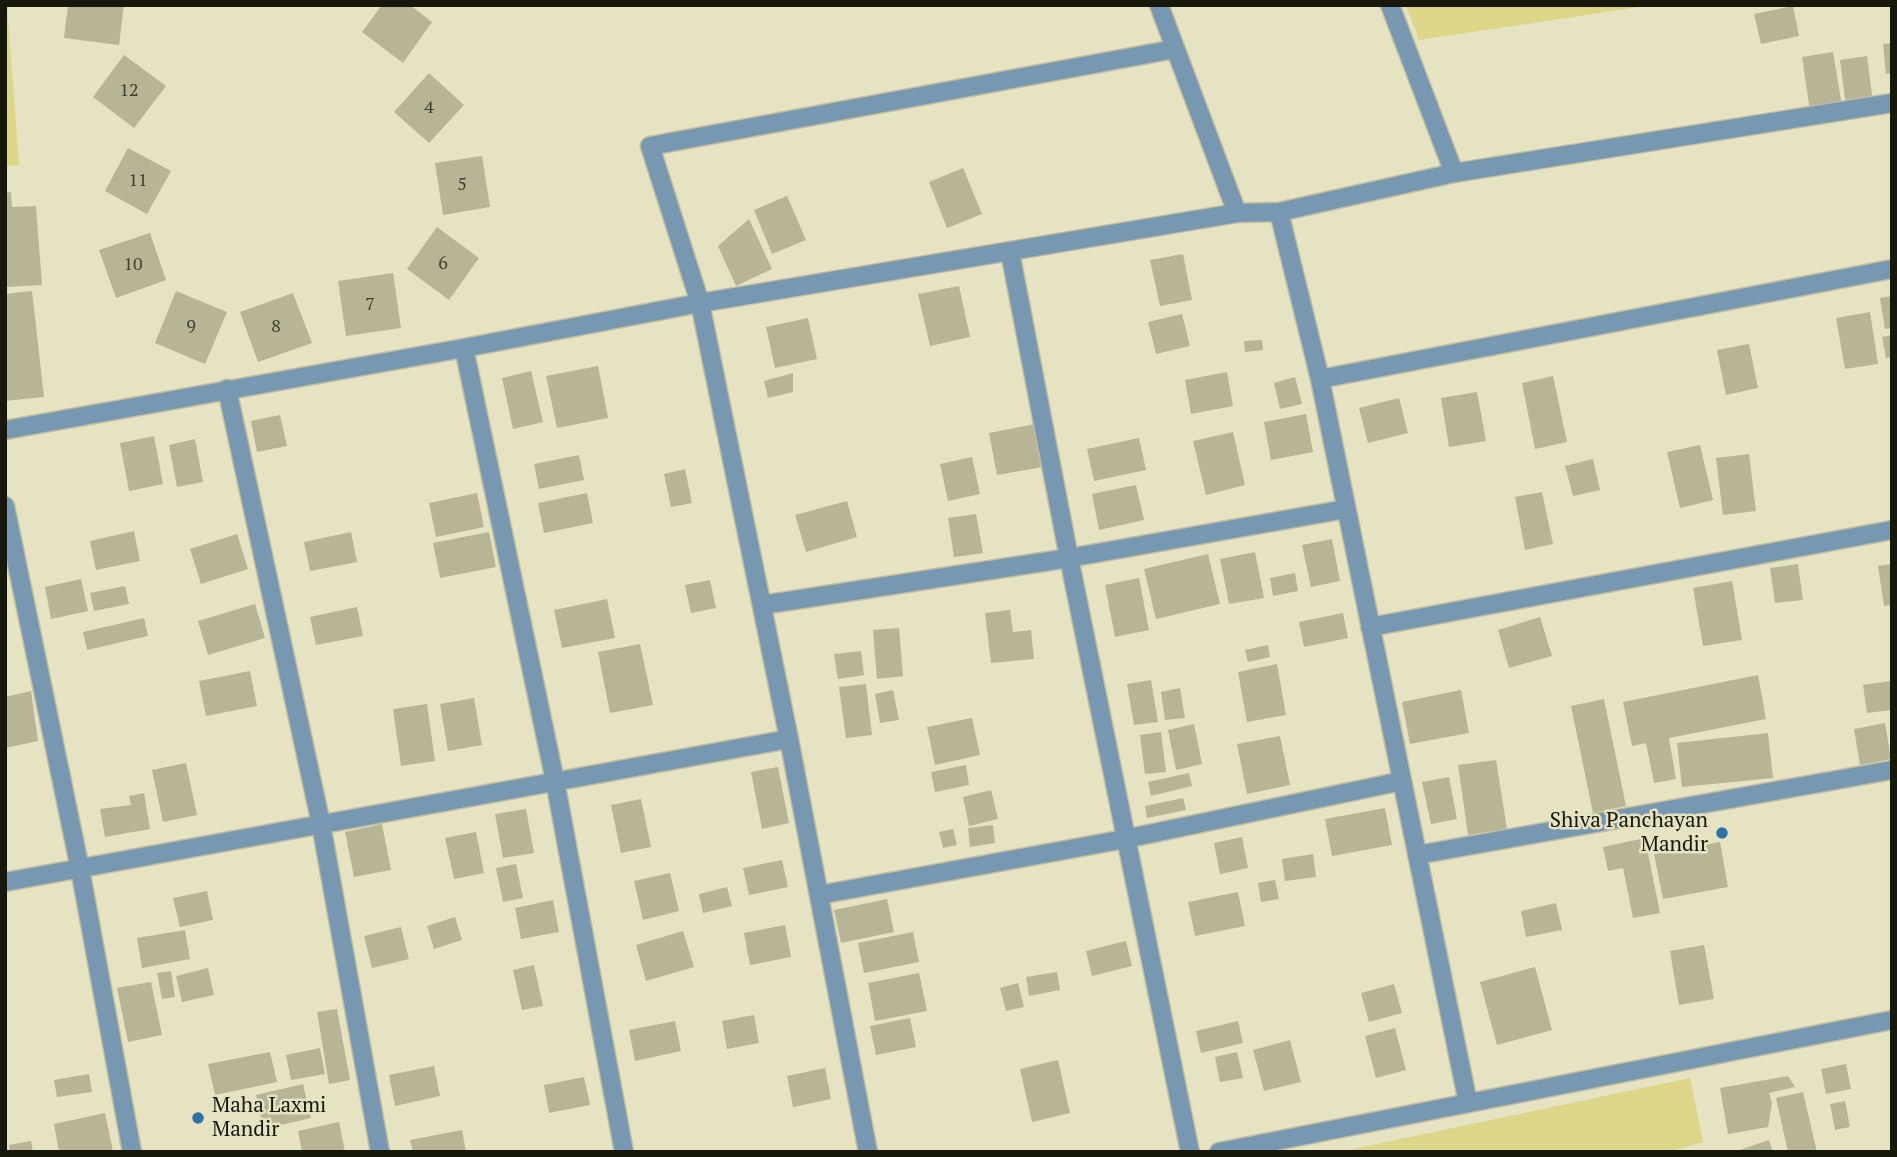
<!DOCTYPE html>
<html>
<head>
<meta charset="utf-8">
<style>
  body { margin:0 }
  #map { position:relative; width:1897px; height:1157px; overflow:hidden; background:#e5e3c2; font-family:"PT Serif",serif }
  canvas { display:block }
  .frame { position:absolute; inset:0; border:7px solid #18170b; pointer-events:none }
</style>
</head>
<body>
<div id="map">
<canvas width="1897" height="1157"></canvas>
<div class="frame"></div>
</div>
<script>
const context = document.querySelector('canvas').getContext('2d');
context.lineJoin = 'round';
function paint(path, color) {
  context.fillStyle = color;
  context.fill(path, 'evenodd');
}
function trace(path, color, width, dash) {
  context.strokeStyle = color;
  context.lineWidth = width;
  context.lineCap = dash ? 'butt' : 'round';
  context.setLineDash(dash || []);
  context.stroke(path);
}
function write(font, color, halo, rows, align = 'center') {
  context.font = font + ' "PT Serif",serif';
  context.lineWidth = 5;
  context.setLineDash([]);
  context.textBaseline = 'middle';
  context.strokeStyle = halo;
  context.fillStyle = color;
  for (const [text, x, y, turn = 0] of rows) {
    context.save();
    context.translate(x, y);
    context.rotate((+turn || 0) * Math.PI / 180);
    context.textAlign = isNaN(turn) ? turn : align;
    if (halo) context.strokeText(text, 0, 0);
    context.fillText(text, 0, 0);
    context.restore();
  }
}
paint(new Path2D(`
  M 5,5 L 7,5 L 19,165 L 5,166 Z
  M 1406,5 L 1653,5 L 1419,40 Z
  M 1690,1078 L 1703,1142 L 1667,1152 L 1339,1152 Z`), '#ddd588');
paint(new Path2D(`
  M 68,5 L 124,5 L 119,45 L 64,38 Z
  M 382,5 L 410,5 L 432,22 L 403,63 L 362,32 Z
  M 1793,6 L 1799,36 L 1761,44 L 1754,14 Z
  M 1892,43 L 1892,73 L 1886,74 L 1883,44 Z
  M 1833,52 L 1842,106 L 1810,111 L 1802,57 Z
  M 124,55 L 166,86 L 134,128 L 93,97 Z
  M 1867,56 L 1873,103 L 1846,106 L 1840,60 Z
  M 429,73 L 464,105 L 429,143 L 394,112 Z
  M 128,148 L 171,171 L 147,214 L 105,191 Z
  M 482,156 L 490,207 L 443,215 L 435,163 Z
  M 963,168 L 982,214 L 947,228 L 929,182 Z
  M 11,192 L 12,207 L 36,206 L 42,285 L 6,287 L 5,193 Z
  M 787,196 L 806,240 L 772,254 L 754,210 Z
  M 749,219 L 772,269 L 736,286 L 718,246 Z
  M 437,227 L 479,258 L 449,300 L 407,269 Z
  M 150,233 L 166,280 L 116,298 L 99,250 Z
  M 1183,254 L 1192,300 L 1160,306 L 1150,260 Z
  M 393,273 L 401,328 L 346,336 L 338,281 Z
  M 959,286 L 970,337 L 930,346 L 918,294 Z
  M 32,291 L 44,397 L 5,401 L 5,294 Z
  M 176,291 L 227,312 L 205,364 L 155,343 Z
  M 293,293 L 312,343 L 258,362 L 240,312 Z
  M 1892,296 L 1892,328 L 1885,329 L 1880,298 Z
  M 1870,312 L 1878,364 L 1845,369 L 1836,318 Z
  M 1182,314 L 1190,346 L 1156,354 L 1148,322 Z
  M 808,318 L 817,359 L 775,368 L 766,327 Z
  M 1892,335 L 1892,357 L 1886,358 L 1882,337 Z
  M 1262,340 L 1263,350 L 1245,352 L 1244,341 Z
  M 1749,344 L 1758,388 L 1726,395 L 1717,350 Z
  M 598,366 L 608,418 L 557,428 L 546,376 Z
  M 531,371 L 543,422 L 513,429 L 502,378 Z
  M 1227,372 L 1233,406 L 1191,414 L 1185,380 Z
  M 793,373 L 793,392 L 768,398 L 764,381 Z
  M 1553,376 L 1567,442 L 1535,449 L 1522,383 Z
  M 1295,377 L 1302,404 L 1280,409 L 1274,383 Z
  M 1477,392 L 1486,441 L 1449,447 L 1441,398 Z
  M 1399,398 L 1408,433 L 1368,443 L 1359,408 Z
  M 1306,414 L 1313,452 L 1271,460 L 1264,422 Z
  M 280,415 L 287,446 L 257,452 L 251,421 Z
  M 1035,424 L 1043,467 L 997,475 L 989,433 Z
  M 1233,432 L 1245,485 L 1206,495 L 1193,441 Z
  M 154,436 L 163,484 L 129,491 L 120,443 Z
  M 1139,438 L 1146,470 L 1094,481 L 1087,449 Z
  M 195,439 L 203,482 L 177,487 L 169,445 Z
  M 1700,445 L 1713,500 L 1680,508 L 1667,452 Z
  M 1749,454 L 1756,511 L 1723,515 L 1716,458 Z
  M 579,455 L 584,480 L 539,489 L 534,464 Z
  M 972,457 L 980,494 L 948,501 L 940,464 Z
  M 1593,459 L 1600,490 L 1573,496 L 1565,466 Z
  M 685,469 L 692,503 L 671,507 L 664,474 Z
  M 1136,485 L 1144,520 L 1099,530 L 1092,494 Z
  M 1542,492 L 1553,544 L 1525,550 L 1515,497 Z
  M 477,493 L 484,527 L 436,537 L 429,503 Z
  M 587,493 L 593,523 L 544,533 L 538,503 Z
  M 847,501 L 857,537 L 806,552 L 795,515 Z
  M 976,514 L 983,553 L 954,557 L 948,518 Z
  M 134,531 L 140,561 L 96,570 L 90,541 Z
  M 351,532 L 357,562 L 310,571 L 304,542 Z
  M 489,532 L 496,567 L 440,578 L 433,543 Z
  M 237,534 L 248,569 L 201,584 L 190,549 Z
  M 1332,539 L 1340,581 L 1311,587 L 1302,545 Z
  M 1255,552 L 1264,598 L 1229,604 L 1220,559 Z
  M 1208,554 L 1220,604 L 1156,619 L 1144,569 Z
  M 1798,564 L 1803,600 L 1775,603 L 1770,568 Z
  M 1892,564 L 1892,605 L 1884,606 L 1878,566 Z
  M 1295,573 L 1298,591 L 1273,596 L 1270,578 Z
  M 1139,578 L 1149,630 L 1115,637 L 1105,585 Z
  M 81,579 L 88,611 L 51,619 L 45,587 Z
  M 710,580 L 716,608 L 691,613 L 685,585 Z
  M 1732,581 L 1742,640 L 1703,646 L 1693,588 Z
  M 125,586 L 129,604 L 94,611 L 90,593 Z
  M 607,599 L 615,638 L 562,648 L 554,610 Z
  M 255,604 L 265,638 L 208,655 L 198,621 Z
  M 357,607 L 363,636 L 316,645 L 310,617 Z
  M 1010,610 L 1013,632 L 1031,630 L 1034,659 L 991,663 L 985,613 Z
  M 1343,613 L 1348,638 L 1304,647 L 1299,622 Z
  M 1540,617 L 1552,656 L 1509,668 L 1498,630 Z
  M 144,618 L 148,636 L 87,650 L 83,632 Z
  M 899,628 L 903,676 L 877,679 L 873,630 Z
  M 640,644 L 653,705 L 610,713 L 598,652 Z
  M 1268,645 L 1270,657 L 1248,662 L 1245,650 Z
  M 861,651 L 864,675 L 838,679 L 834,654 Z
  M 1277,664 L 1286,715 L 1247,722 L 1238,672 Z
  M 250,671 L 257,706 L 206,716 L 199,681 Z
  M 1758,675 L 1766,719 L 1669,738 L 1676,779 L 1654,783 L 1646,743 L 1632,746 L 1623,702 Z
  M 1151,680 L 1158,722 L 1134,725 L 1127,684 Z
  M 1890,681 L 1892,710 L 1867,713 L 1863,685 Z
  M 866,684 L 872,735 L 846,738 L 839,687 Z
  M 1180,688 L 1185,718 L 1165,720 L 1161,692 Z
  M 893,690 L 899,720 L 880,723 L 875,694 Z
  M 1461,690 L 1469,733 L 1410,744 L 1402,702 Z
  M 31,691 L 38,741 L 5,748 L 5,697 Z
  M 474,698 L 482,745 L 448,751 L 440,704 Z
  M 1604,699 L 1626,806 L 1593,813 L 1571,706 Z
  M 427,704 L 435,761 L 401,766 L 393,709 Z
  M 972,718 L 980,755 L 935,765 L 927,727 Z
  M 1885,723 L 1891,759 L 1860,765 L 1854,729 Z
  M 1194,724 L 1202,764 L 1176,770 L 1168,730 Z
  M 1161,732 L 1166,772 L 1145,774 L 1140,735 Z
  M 1768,733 L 1773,778 L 1682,787 L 1677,743 Z
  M 1280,736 L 1290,785 L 1247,794 L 1237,744 Z
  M 1496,760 L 1507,829 L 1468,835 L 1458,765 Z
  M 186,763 L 197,815 L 163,822 L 152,770 Z
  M 966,765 L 969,785 L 935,792 L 931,772 Z
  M 778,767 L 789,823 L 762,829 L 751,772 Z
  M 1189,773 L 1192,786 L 1151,796 L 1148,782 Z
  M 1449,777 L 1457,819 L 1431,824 L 1422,782 Z
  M 991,790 L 998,819 L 969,826 L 963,797 Z
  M 144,793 L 150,829 L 105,837 L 100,809 L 131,805 L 129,796 Z
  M 1183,798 L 1186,810 L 1147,818 L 1145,806 Z
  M 641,799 L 651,847 L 621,853 L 611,805 Z
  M 1385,808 L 1392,845 L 1332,856 L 1325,819 Z
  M 526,809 L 534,853 L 503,858 L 495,814 Z
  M 382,824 L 391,870 L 354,877 L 345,832 Z
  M 993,825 L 995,843 L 970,847 L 968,828 Z
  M 953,829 L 957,845 L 943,848 L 939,832 Z
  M 476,832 L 484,873 L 454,879 L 445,838 Z
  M 1242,837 L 1248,868 L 1220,874 L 1214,843 Z
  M 1645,838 L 1660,913 L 1633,918 L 1623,868 L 1608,871 L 1603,847 Z
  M 1720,842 L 1728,887 L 1663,899 L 1654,854 Z
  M 1313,854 L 1316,877 L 1285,881 L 1282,859 Z
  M 782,860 L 788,887 L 749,895 L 743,868 Z
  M 516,864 L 523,898 L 503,902 L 496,868 Z
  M 670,873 L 679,911 L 643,920 L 634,881 Z
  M 1275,880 L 1279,899 L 1261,902 L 1258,883 Z
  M 727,887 L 732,906 L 703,913 L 699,894 Z
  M 207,891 L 213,920 L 180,927 L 173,898 Z
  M 1238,892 L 1245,926 L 1195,936 L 1188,902 Z
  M 887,899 L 894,932 L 841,943 L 834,910 Z
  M 553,900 L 559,932 L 521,939 L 515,908 Z
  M 1556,903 L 1562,930 L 1526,937 L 1521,911 Z
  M 455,917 L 462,940 L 434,949 L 427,926 Z
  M 785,925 L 791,957 L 750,965 L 744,933 Z
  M 401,927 L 409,959 L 372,968 L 364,936 Z
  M 185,930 L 190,959 L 142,968 L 137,938 Z
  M 683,931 L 694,967 L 646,981 L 636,945 Z
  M 913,932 L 919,962 L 864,973 L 858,943 Z
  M 1126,941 L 1132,966 L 1092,976 L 1086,951 Z
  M 1704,945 L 1714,999 L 1679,1005 L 1670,951 Z
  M 534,965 L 543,1006 L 522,1010 L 513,970 Z
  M 1535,967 L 1552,1030 L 1497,1045 L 1480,982 Z
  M 208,968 L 214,995 L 182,1002 L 176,976 Z
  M 171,971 L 175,997 L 162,999 L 157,973 Z
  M 1057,972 L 1060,990 L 1029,996 L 1026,977 Z
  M 919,973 L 927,1011 L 875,1021 L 868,983 Z
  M 151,982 L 162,1035 L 128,1042 L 117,988 Z
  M 1018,983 L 1024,1007 L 1006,1011 L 1000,988 Z
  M 1394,984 L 1402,1013 L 1369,1022 L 1361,993 Z
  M 337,1009 L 350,1080 L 329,1084 L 317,1012 Z
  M 754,1015 L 759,1043 L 727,1049 L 722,1021 Z
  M 910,1018 L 916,1047 L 876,1055 L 870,1026 Z
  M 675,1021 L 681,1051 L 635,1061 L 629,1030 Z
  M 1238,1021 L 1243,1043 L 1201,1053 L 1196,1031 Z
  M 1395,1028 L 1406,1070 L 1376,1078 L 1365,1036 Z
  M 1290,1040 L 1301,1082 L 1264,1091 L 1253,1050 Z
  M 320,1048 L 325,1074 L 291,1080 L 286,1055 Z
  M 270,1052 L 277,1082 L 215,1095 L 208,1064 Z
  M 1237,1052 L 1243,1078 L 1220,1082 L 1215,1057 Z
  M 1058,1060 L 1070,1113 L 1032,1122 L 1020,1069 Z
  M 1846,1064 L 1851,1089 L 1826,1094 L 1821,1069 Z
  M 434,1066 L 440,1096 L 395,1106 L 389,1075 Z
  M 825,1068 L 831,1099 L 793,1107 L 787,1076 Z
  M 89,1074 L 92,1092 L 57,1097 L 54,1080 Z
  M 1788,1076 L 1795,1087 L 1769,1093 L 1772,1103 L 1768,1127 L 1728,1134 L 1720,1088 Z
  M 584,1077 L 590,1105 L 549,1113 L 544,1085 Z
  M 303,1084 L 311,1118 L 264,1129 L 256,1095 Z
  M 1803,1092 L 1817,1152 L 1788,1152 L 1776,1098 Z
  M 1845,1101 L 1850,1127 L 1835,1130 L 1830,1104 Z
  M 105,1113 L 113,1151 L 59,1152 L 54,1124 Z
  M 339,1122 L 345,1152 L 302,1152 L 298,1131 Z
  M 462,1130 L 466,1152 L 413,1152 L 410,1140 Z
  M 1769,1140 L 1773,1152 L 1737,1152 L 1737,1151 Z
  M 31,1141 L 33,1152 L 10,1152 L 9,1145 Z`), '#b7b595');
const minor = new Path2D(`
  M 1159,5 L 1237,213 L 1279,212 L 1320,379 L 1468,1103
  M 1454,173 L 1892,103
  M 1279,212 L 1454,173 L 1390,5
  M 1010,252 L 1069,558 L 1190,1152
  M 464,348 L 555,781 L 624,1152
  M 1320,379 L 1892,269
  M 227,389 L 321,824 L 380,1152
  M 5,430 L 464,348 L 700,303 L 1237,213
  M 5,506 L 80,869 L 132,1152
  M 762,605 L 1069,558 L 1346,509
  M 1370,627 L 1892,530
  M 1417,855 L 1892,770
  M 5,882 L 789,739
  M 819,895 L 1125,839 L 1402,781
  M 868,1152 L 789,739 L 700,303 L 650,146 L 1175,49
  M 1219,1152 L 1892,1020`);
trace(minor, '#c0bea1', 21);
trace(minor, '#7897b1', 18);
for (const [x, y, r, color] of [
  [1722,833,7,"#2c72a7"],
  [198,1118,7,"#2c72a7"]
]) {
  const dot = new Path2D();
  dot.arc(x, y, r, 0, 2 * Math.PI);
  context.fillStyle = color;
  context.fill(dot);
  trace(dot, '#e5e3c2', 2.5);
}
write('18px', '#403e2e', null, [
  ["12",129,91],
  ["4",429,108],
  ["11",138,181],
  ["5",462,185],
  ["6",443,264],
  ["10",133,265],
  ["7",370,305],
  ["9",191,327],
  ["8",276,327]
]);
write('21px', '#18170b', '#e5e3c2', [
  ["Shiva Panchayan",1708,821],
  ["Mandir",1708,845],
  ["Maha Laxmi",212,1106,"left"],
  ["Mandir",212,1130,"left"]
], 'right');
</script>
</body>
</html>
